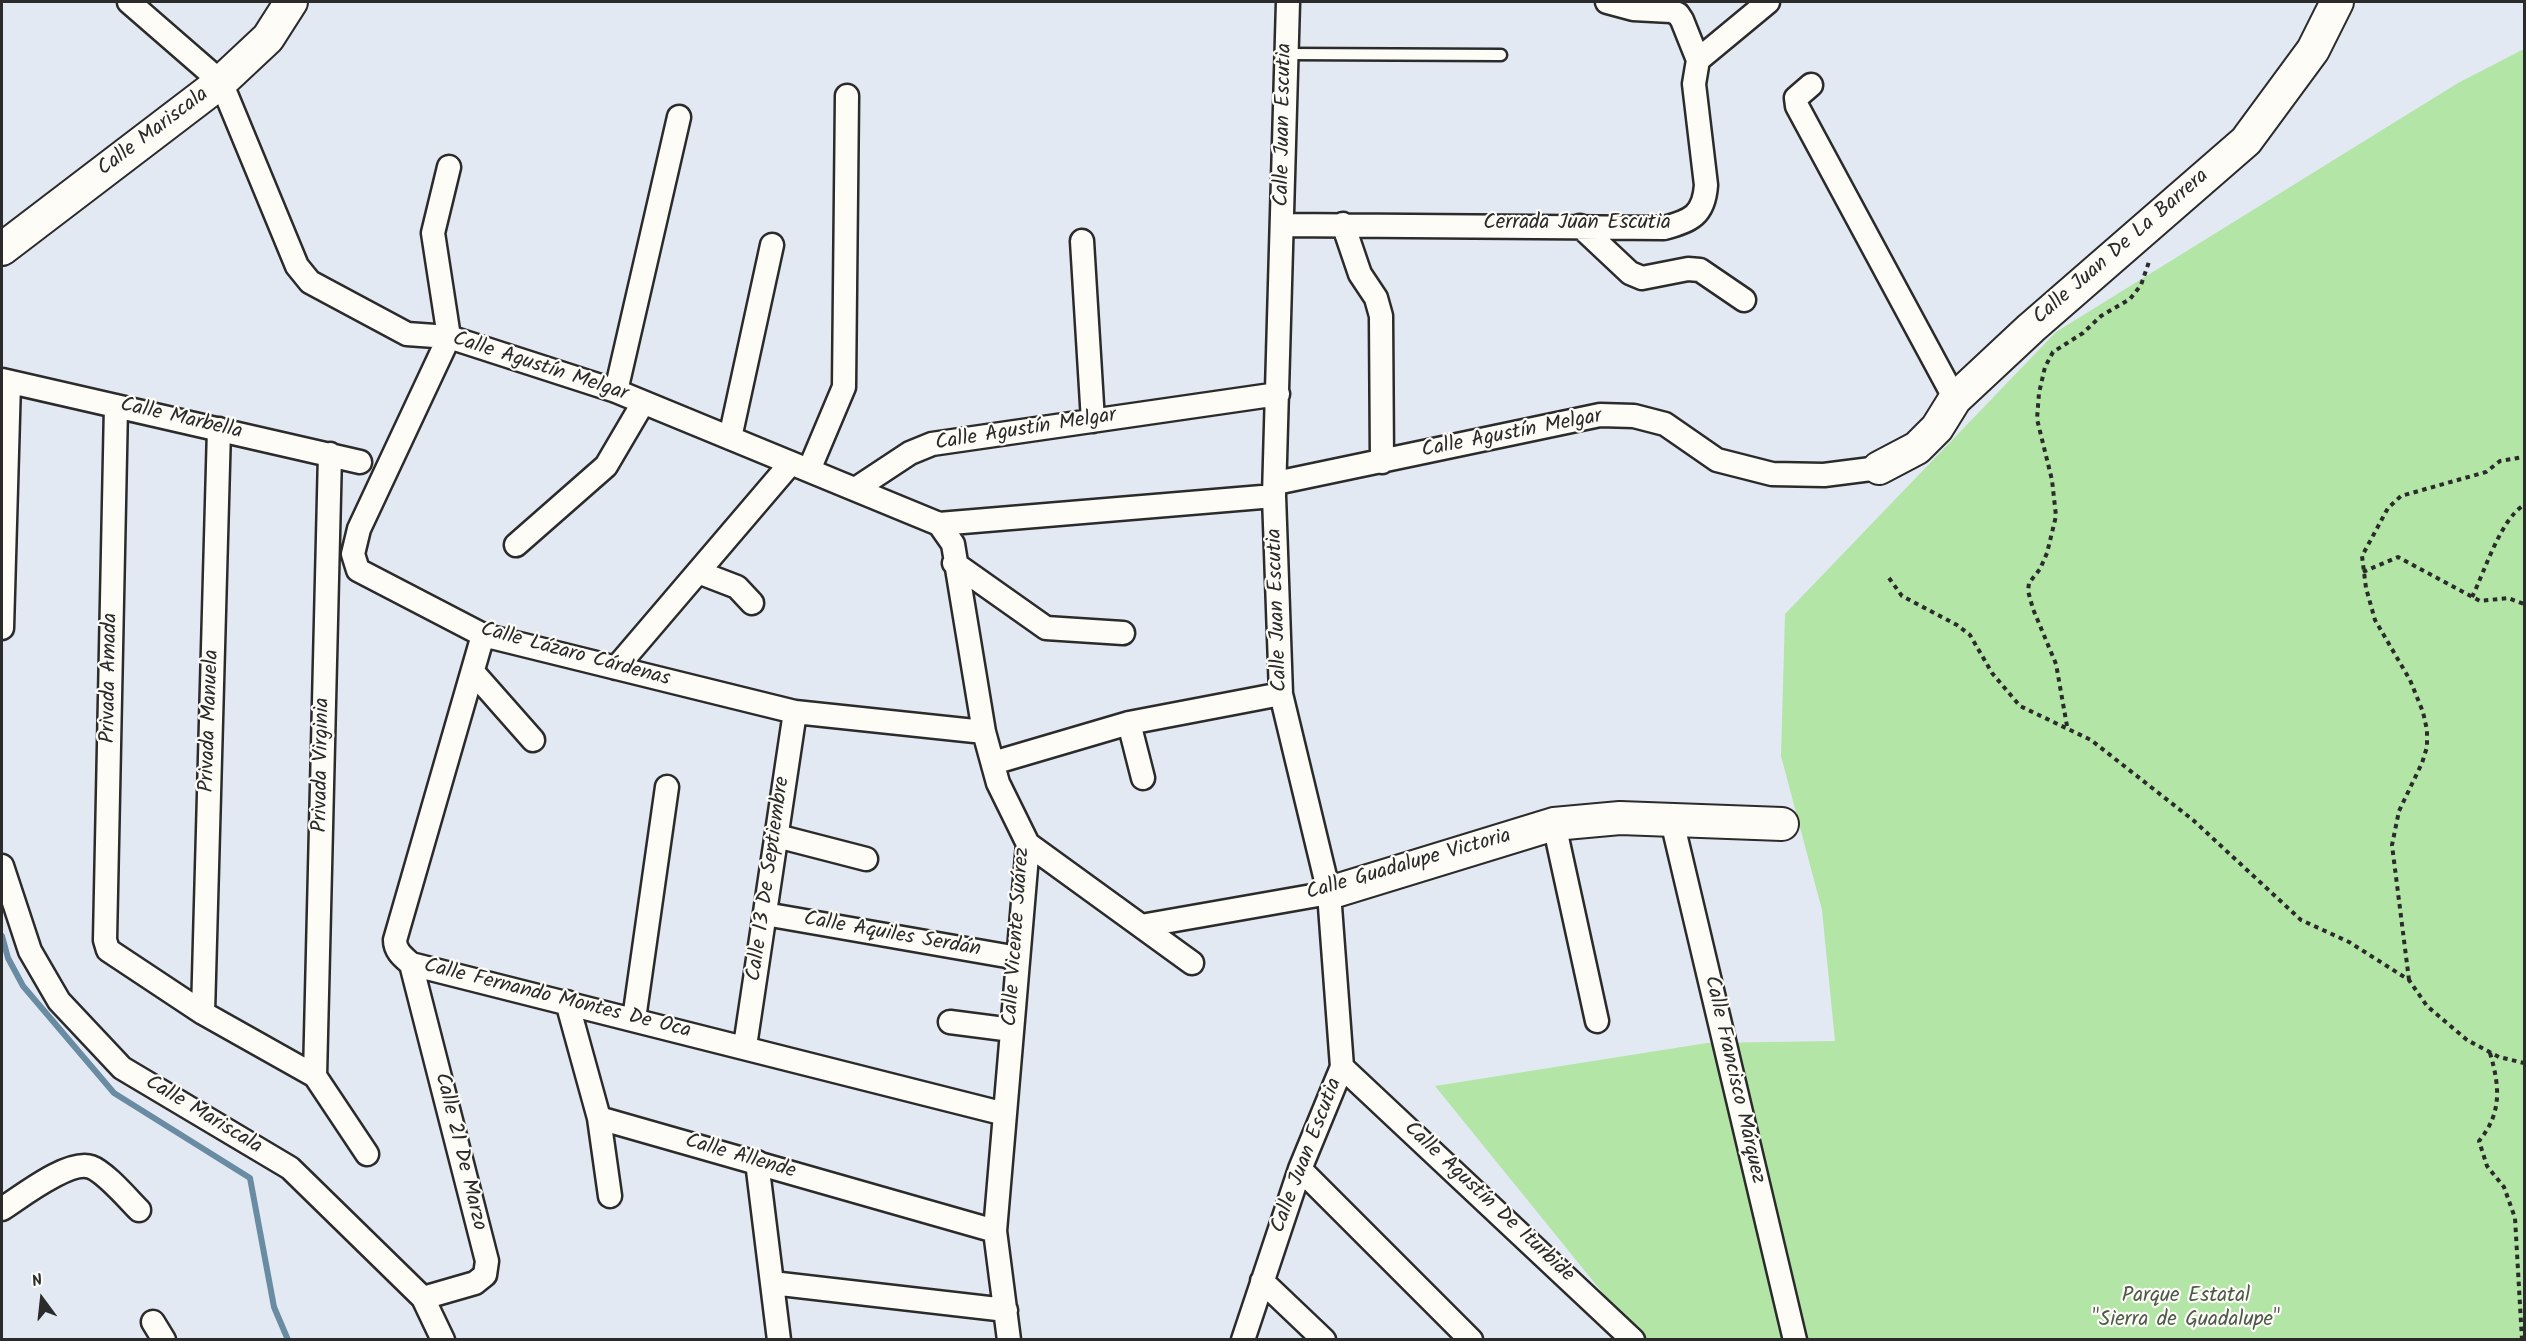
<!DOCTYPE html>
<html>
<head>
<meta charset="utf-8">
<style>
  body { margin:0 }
  #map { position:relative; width:2526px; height:1341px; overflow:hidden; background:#e2e9f3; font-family:Kalam,sans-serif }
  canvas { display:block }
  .frame { position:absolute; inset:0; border:3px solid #2b2b2b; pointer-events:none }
  .north { position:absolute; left:12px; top:1269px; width:60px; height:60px; -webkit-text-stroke:4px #fdfcf7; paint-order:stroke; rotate:345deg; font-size:16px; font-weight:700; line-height:24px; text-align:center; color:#2b2b2b }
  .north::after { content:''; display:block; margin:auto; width:21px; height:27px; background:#2b2b2b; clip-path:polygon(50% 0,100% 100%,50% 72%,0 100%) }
</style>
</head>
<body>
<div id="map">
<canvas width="2526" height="1341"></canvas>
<div class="frame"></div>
<div class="north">N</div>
</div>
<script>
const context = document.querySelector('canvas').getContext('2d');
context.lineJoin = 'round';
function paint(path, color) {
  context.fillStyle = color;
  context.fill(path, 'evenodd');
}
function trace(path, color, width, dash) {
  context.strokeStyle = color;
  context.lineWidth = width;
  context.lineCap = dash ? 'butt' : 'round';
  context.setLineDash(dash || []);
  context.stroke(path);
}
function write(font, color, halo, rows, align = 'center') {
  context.font = font + ' Kalam,sans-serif';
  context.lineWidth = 4.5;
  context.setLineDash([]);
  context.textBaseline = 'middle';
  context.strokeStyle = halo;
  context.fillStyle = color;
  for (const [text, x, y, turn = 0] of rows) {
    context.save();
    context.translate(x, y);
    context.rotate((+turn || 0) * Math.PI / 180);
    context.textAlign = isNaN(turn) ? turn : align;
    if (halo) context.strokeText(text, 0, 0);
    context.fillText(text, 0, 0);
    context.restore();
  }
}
paint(new Path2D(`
  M 2524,49 L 2524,1339 L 1640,1339 L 1435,1086 L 1707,1043 L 1835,1041 L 1822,910 L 1781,756 L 1785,614 L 2056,332 L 2458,83 Z`), '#b2e5a6');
trace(new Path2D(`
  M 2,936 L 8,958 L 23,986 L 114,1093 L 250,1178 L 274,1307 L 288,1340`), '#698ca3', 6);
const lane = new Path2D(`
  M 1287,54 L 1501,55`);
const street = new Path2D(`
  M 129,2 L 221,82 L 297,266 L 310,282 L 407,334 L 449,337 L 616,391 L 939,524 L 953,544 L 984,732 L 998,783 L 1028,844 L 995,1231 L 1009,1340
  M 1698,60 L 1768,2
  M 1811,85 L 1796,98 L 1797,106 L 1955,399
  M 449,167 L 433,233 L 449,337
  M 1343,224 L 1360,274 L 1376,298 L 1381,316 L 1382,462
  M 1283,225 L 1664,228 C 1691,221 1704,215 1706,185 L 1694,84 L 1698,60 L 1682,20 L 1678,14 L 1671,11 L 1633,9 L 1607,2
  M 1580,226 L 1630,273 L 1642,278 L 1688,269 L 1700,270 L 1744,300
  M 1082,241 L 1093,421
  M 449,337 L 359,529 L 353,554 L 358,570 L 483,635 L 795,712 L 984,732
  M 2,380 L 360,462
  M 616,391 L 679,117
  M 116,406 L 105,940 L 108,950 L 203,1013 L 315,1076
  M 730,438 L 772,245
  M 330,454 L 315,1076 L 367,1154
  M 809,470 L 844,387 L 847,96
  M 1276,483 L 1600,415 L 1634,416 L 1665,424 L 1717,460 L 1772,474 L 1824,475 L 1879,468
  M 857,488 L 910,453 L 932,444 L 1278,394
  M 939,524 L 1274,496
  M 516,545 L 606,466 L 643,403
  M 954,563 L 1046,628 L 1123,633
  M 698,572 L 737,587 L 752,603
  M 2,628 L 9,382
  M 483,635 L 395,940 C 395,951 403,957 411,964 L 1005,1114
  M 616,668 L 791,463
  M 473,672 L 533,740
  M 1129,723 L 1143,778
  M 993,763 L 1129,723 L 1281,694
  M 1672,821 L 1795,1340
  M 1554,824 L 1597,1021
  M 777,836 L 866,859
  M 1028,844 L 1192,963
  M 2,866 L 30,951 L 59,1001 L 122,1068 L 290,1168 L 423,1298 L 443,1340
  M 765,914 L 1018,958
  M 1141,926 L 1329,893
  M 411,964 L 487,1261 L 485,1275 L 475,1283 L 423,1298
  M 567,1002 L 599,1118 L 610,1196
  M 203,1013 L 219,429
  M 634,1019 L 667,787
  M 950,1022 L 1012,1030
  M 745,1046 L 795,712
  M 1342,1067 L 1633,1340
  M 599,1118 L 995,1231
  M 757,1162 L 779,1340
  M 1300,1169 L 1471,1340
  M 2,1209 C 21,1197 69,1159 91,1167 C 105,1172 128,1199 139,1210
  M 1262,1281 L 1324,1340
  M 772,1283 L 1006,1310
  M 153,1322 L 164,1340
  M 1243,1340 L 1300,1169 L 1342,1067 L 1329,893 L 1281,694 L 1274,496 L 1288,2`);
const secondary = new Path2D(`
  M 2,249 L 221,82 L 268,38 L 291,2
  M 1879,468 L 1917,448 L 1937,428 L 1955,399 L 2031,328 L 2246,141 L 2313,50 L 2337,2
  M 1329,893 L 1554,824 L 1620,818 L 1782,824`);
trace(lane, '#2b2b2b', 15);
trace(street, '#2b2b2b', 27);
trace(secondary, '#2b2b2b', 36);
trace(new Path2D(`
  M 2363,572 L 2398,557 L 2480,601 L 2508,598 L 2524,604
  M 1889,578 L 1902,596 L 1957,625 L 1970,635 L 1992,673 L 2020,706 L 2091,740 L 2193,820 L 2301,920 L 2349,942 L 2409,980 L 2427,1006 L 2467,1040 L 2499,1057 L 2524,1063
  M 2472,597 C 2485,571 2500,520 2524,505
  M 2067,726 L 2056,664 L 2033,609 L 2028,591 L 2029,583 L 2040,569 L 2047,553 L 2056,516 L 2052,480 L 2037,419 L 2039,393 L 2045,367 L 2053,352 L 2083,333 L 2101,316 L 2130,299 L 2141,285 L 2150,259
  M 2409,980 L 2392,845 L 2399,811 L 2422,763 L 2427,747 L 2427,730 L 2423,712 L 2410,680 L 2375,620 L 2366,588 L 2362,556 L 2388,508 L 2401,496 L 2486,472 L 2500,461 L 2524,457
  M 2490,1053 C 2500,1087 2502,1113 2479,1141 L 2487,1166 L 2504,1187 L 2515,1218 L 2522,1340`), '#2b2b2b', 4, [4.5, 4.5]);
trace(lane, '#fdfcf7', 10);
trace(street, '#fdfcf7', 22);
trace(secondary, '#fdfcf7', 32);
write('21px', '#2b2b2b', '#fdfcf7', [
  ["Calle Juan Escutia",1285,125,-89],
  ["Calle Mariscala",154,133,-37],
  ["Cerrada Juan Escutia",1577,224],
  ["Calle Juan De La Barrera",2122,248,-41],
  ["Calle Agustín Melgar",540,368,18],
  ["Calle Marbella",181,420,13],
  ["Calle Agustín Melgar",1026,431,-9],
  ["Calle Agustín Melgar",1512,435,-11],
  ["Calle Juan Escutia",1279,610,-92],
  ["Calle Lázaro Cárdenas",575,656,15],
  ["Privada Amada",111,678,-89],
  ["Privada Manuela",211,721,-88],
  ["Privada Virginia",323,765,-89],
  ["Calle Guadalupe Victoria",1409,866,-16],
  ["Calle 13 De Septiembre",770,879,-82],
  ["Calle Aquiles Serdán",892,936,10],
  ["Calle Vicente Suárez",1018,937,-86],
  ["Calle Fernando Montes De Oca",557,1000,14],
  ["Calle Francisco Márquez",1733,1080,77],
  ["Calle Mariscala",203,1116,31],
  ["Calle 21 De Marzo",459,1152,76],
  ["Calle Juan Escutia",1308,1156,-69],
  ["Calle Allende",740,1158,16],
  ["Calle Agustín De Iturbide",1488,1203,43]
]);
write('21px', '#4d5a4a', '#fdfcf7', [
  ["Parque Estatal",2186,1297],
  ["\"Sierra de Guadalupe\"",2186,1321]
]);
</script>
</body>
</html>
